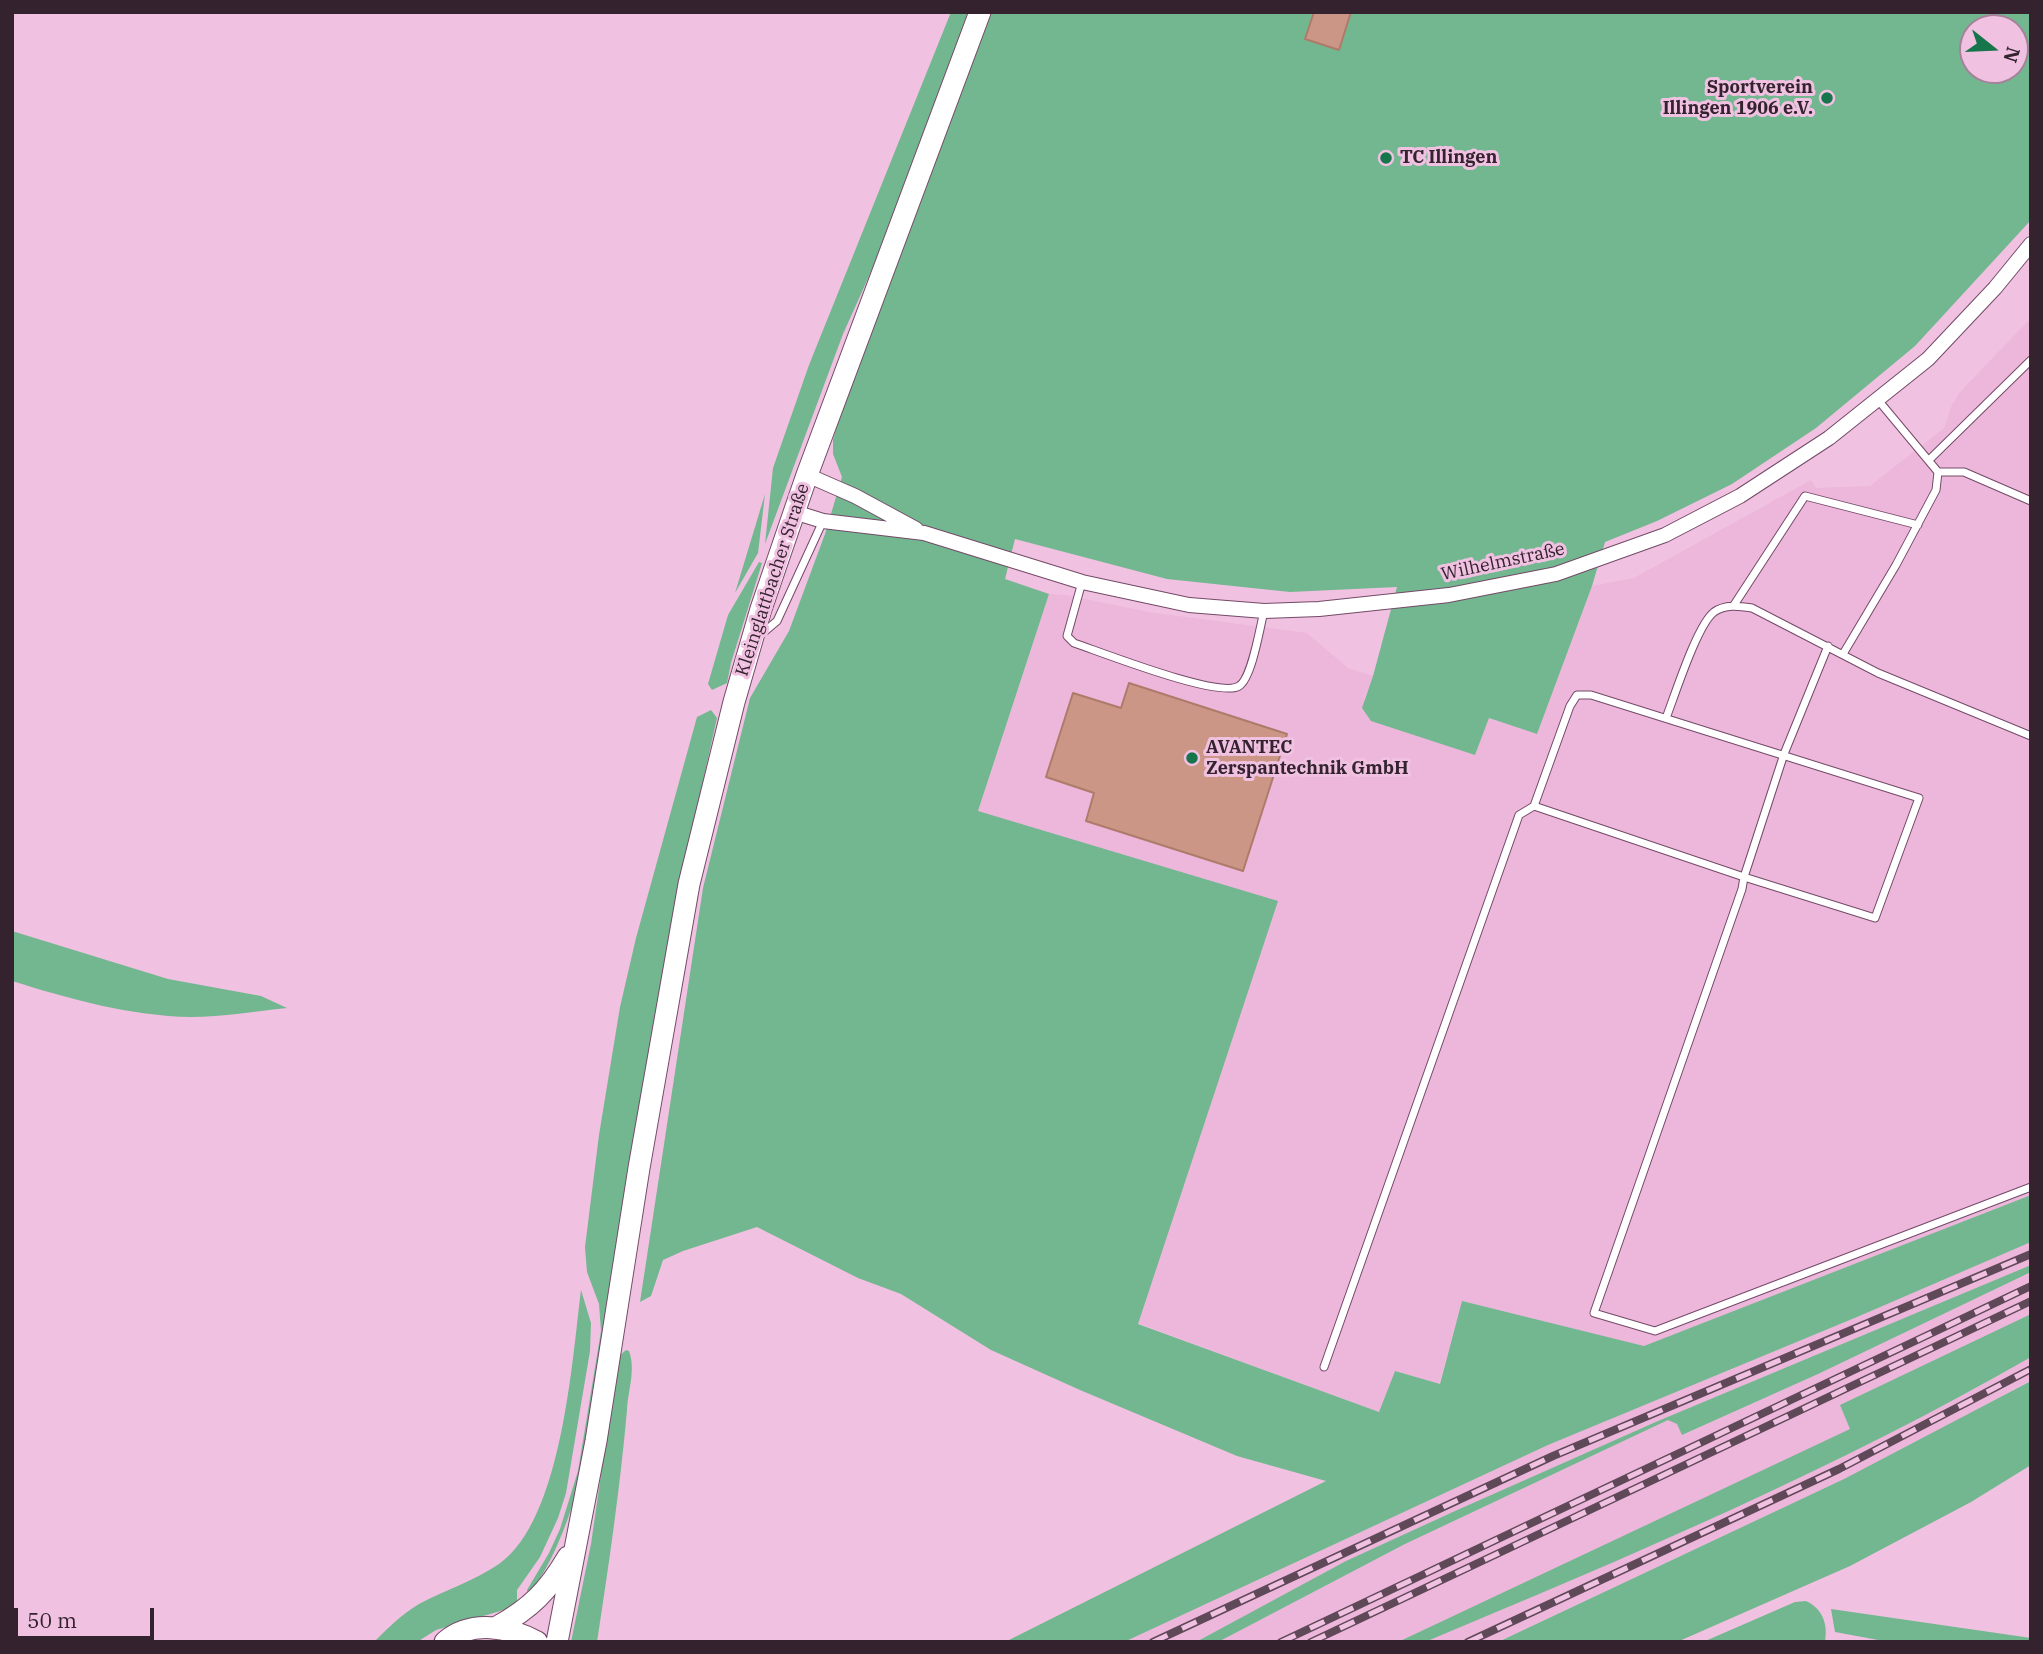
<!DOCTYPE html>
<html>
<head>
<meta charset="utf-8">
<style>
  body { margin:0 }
  #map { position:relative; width:2043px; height:1654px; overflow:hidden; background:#f0c1e1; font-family:"IBM Plex Serif",serif }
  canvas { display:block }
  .frame { position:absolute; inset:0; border:14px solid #34232f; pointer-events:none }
  .north { position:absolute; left:1959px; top:14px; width:70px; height:70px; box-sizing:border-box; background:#f0c1e1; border:2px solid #a5829a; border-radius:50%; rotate:108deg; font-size:19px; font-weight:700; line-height:28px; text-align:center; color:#34232f }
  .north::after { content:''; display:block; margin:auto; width:24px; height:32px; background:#17754b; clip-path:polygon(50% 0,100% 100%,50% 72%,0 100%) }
  .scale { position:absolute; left:14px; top:1608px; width:140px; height:32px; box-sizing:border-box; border:4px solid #34232f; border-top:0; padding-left:9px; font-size:21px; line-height:24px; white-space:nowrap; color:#34232f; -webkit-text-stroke:5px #f0c1e1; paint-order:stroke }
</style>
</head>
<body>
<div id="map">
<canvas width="2043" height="1654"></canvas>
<div class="frame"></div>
<div class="north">N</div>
<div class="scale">50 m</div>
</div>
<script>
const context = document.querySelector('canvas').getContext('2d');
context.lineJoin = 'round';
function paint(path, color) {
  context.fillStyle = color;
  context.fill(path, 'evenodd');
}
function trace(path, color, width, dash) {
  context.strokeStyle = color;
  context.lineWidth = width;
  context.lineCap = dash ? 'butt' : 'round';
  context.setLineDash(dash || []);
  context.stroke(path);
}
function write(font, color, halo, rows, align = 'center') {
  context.font = font + ' "IBM Plex Serif",serif';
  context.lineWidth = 6;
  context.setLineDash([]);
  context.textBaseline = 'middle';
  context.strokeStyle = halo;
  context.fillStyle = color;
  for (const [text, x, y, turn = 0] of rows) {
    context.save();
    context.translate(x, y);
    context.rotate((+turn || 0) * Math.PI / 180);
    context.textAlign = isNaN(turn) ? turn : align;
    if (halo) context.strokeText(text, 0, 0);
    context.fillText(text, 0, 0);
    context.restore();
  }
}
paint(new Path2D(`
  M 2031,318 L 2031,1195 L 1644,1346 L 1462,1301 L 1439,1384 L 1395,1371 L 1379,1412 L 1138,1323 L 1161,1250 L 978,812 L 1049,594 L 1066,595 L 1148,612 L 1307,633 L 1348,668 L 1373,676 L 1364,699 L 1475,754 L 1489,718 L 1537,734 L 1592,586 L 1634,578 L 1811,480 L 1816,488 L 1870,486 L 1944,428 L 1952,405 L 1960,392 Z
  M 2031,1242 L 2031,1265 L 1658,1421 L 1455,1511 L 1346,1561 L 1196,1642 L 1124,1642 L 1548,1445 L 1857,1317 Z
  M 2031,1272 L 2031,1314 L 1841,1405 L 1851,1429 L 1411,1636 L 1398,1642 L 1218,1642 L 1405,1544 L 1668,1420 L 1677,1424 L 1683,1435 L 1818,1374 Z
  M 2031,1357 L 2031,1380 L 1993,1401 L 1844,1479 L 1599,1594 L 1497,1642 L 1425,1642 L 1684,1531 L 1836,1460 L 1984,1384 Z`), '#edb6db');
paint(new Path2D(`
  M 951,12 L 970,12 L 887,236 L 843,334 L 765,544 L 773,468 L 809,365 Z
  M 990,12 L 2031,12 L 2031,220 L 1915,346 L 1816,428 L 1732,484 L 1657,521 L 1605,542 L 1592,586 L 1537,734 L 1489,718 L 1475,755 L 1371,721 L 1362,708 L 1373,676 L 1397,587 L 1290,592 L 1167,579 L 1015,539 L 1005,579 L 1049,594 L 978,811 L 1278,901 L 1138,1324 L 1379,1412 L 1395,1371 L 1440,1384 L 1462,1301 L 1644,1346 L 2031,1195 L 2031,1242 L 1857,1317 L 1548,1445 L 1124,1642 L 1005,1642 L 1326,1481 L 1237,1456 L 1080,1390 L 991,1350 L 901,1294 L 858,1278 L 757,1227 L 683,1251 L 663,1260 L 651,1296 L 640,1302 L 703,888 L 750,698 L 789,631 L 825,534 L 842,477 L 833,454 L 833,440 L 837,425 ZM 1973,28 L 2015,28 L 2015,70 L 1973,70 Z
  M 765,494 L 758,553 L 735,593 Z
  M 759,562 L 762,563 L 731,663 L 727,683 L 712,690 L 708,684 L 728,615 Z
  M 711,710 L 717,718 L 684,866 L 577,1491 C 565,1529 552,1564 528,1596 L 527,1590 L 549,1553 L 560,1529 L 578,1471 L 601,1331 L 599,1304 L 587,1272 L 585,1247 L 599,1135 L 620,1007 L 636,938 L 697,717 Z
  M 12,931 L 168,979 L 261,996 L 287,1008 C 256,1011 222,1017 191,1017 C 130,1016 70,999 12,981 Z
  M 2031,1265 L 2031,1272 L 1818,1374 L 1682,1435 L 1677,1424 L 1668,1420 L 1405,1544 L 1218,1642 L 1196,1642 L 1346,1561 L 1455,1511 L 1658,1421 Z
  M 581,1290 L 591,1323 L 590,1351 L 566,1493 L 558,1518 L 540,1557 L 517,1590 L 517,1606 L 436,1630 L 417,1642 L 374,1642 C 388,1628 402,1614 419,1604 C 445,1590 474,1581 499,1564 C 562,1520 572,1361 581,1290 Z
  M 2031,1314 L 2031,1357 C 1838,1468 1631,1556 1425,1642 L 1398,1642 L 1850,1429 L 1840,1405 Z
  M 626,1350 L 629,1351 C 636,1370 628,1390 627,1410 C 620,1488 609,1564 597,1642 L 571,1642 L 591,1544 L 618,1357 Z
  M 2031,1381 L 2031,1465 L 1971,1502 L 1850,1566 L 1677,1642 L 1498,1642 L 1844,1479 Z
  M 1806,1601 C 1823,1609 1828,1624 1825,1642 L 1703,1642 L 1795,1602 Z
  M 1831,1609 L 2031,1638 L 2031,1642 L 1889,1642 L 1835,1632 Z`), '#72b790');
const building = new Path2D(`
  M 1314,12 L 1351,12 L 1339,50 L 1305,39 Z
  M 1129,683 L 1287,734 L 1243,871 L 1086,821 L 1094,793 L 1046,777 L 1073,693 L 1121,708 Z`);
paint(building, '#cb9685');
trace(building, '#ae7b6b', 2);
const lane = new Path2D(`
  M 1929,460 L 2031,360
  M 1938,472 L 1964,472 L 2031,501
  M 1082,582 L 1067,636 L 1074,643 C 1101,652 1220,699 1239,686 C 1252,678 1260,627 1264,611
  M 1734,605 L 1805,496 L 1918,525
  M 758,637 L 777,621 L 823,521
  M 1843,654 L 1896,565 L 1936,490 L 1938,472 L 1878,400
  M 1666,718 C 1675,695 1697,625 1714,612 C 1725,604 1739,606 1752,608 L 1878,673 L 2031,736
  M 1534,806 L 1570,706 L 1577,695 L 1591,695 L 1919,798 L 1875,918 L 1744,877 L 1742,889 L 1594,1313 L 1655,1331 L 2031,1187
  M 1324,1367 L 1519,815 L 1534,806 L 1744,877 L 1784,754 L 1828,646`);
const street = new Path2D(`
  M 807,475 L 855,496 L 916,529
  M 794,512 L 823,521 L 924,533 L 1082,582 L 1189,605 L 1264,611 L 1319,609 L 1449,595 L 1556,574 L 1665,535 L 1740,496 L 1829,438 L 1928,359 L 1995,288 L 2031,244`);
const secondary = new Path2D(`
  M 497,1627 C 531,1608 548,1591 568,1557
  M 445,1642 C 472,1619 509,1627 537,1642
  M 557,1642 L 596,1441 L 639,1168 L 689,884 L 734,702 L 761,609 L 807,475 L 980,12`);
trace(lane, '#734a67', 9);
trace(street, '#734a67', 16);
trace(secondary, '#734a67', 23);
trace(lane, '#fff', 7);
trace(street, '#fff', 14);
trace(secondary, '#fff', 21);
const rail = new Path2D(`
  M 1153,1642 L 1553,1456 L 2031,1254
  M 1281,1642 L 2031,1286
  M 1311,1642 L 2031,1301
  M 1468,1642 L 1839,1469 L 2031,1369`);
trace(rail, '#5f4858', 8);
trace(rail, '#f0c1e1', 5, [16]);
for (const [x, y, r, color] of [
  [1827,98,7,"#17754b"],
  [1386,158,7,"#17754b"],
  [1192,758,7,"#17754b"]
]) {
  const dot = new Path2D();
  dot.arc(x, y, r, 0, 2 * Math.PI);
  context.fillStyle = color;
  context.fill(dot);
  trace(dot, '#f0c1e1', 2.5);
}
write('bold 18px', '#34232f', '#f0c1e1', [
  ["Sportverein",1813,88,"right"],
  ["Illingen 1906 e.V.",1813,109,"right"],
  ["TC Illingen",1400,158],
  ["AVANTEC",1206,748],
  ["Zerspantechnik GmbH",1206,769]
], 'left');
write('18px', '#34232f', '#f0c1e1', [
  ["Wilhelmstraße",1503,562,-12],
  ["Kleinglattbacher Straße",773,580,-72]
]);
</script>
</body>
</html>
